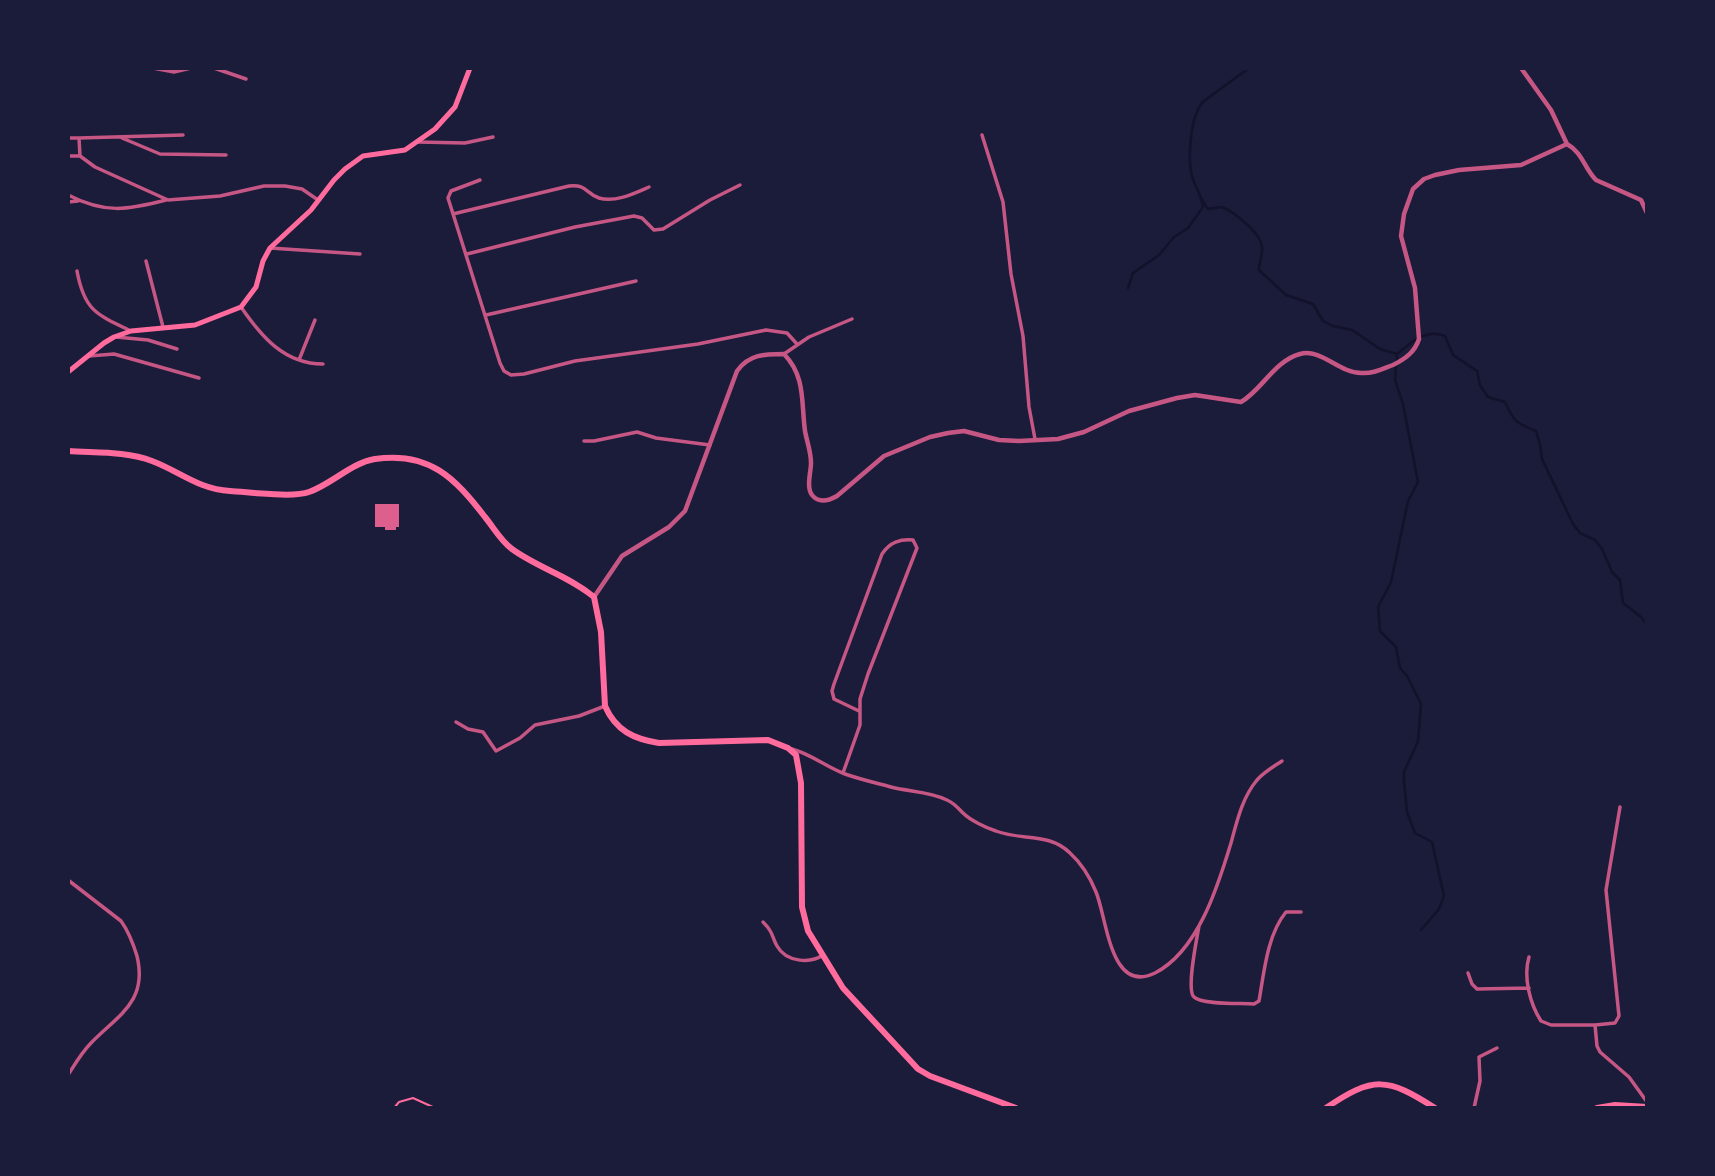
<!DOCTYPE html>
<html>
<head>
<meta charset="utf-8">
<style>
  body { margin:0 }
  #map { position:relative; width:1715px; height:1176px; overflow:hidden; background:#1b1b3a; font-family:"DejaVu Sans",sans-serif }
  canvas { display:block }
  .frame { position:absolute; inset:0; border:70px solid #1b1b3a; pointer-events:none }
</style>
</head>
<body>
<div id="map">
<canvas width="1715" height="1176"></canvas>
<div class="frame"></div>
</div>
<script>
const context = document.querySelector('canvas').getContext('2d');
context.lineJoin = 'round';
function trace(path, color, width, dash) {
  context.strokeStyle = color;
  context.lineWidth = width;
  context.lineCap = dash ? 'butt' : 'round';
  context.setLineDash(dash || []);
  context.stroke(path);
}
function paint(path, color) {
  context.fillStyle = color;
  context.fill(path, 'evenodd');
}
trace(new Path2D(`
  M 1201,198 L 1208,209 L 1222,207 C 1234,212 1261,233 1262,247 C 1263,255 1259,263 1259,270 L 1286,295 L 1313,304 L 1323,321 L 1333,326 L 1352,330 L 1380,349 L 1397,354 L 1397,360
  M 1128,288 L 1133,273 L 1159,255 L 1174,237 L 1188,228 L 1203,207 C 1201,197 1198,190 1194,182 C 1186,164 1190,114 1204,101 L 1249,68
  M 1397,354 C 1411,343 1425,328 1445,336 L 1453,355 L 1477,371 L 1480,385 L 1488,397 L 1505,402 C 1514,421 1515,423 1536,431 L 1540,444 L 1542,459 L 1573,524 L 1580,533 L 1595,540 L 1602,549 L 1612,572 L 1620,580 L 1623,603 L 1641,617 L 1647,624
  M 1396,365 L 1395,380 L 1403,404 L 1418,482 L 1408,501 L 1391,582 L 1378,607 L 1380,631 L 1396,647 L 1400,668 L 1407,676 L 1421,704 L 1418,741 L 1404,772 L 1404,781 L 1407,812 L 1415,833 L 1432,842 L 1444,896 L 1439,909 L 1421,930`), '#12122b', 2.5);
paint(new Path2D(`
  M 375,504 L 399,504 L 399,527 L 396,527 L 396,530 L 385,530 L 385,527 L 375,527 Z`), '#dd5f8e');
trace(new Path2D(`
  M 394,1108 L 399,1102 L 413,1098 L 435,1108`), '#ff6b9d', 2);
trace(new Path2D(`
  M 153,68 L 174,72 L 191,68
  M 214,68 L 246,79
  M 183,135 L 79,138 L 80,156 L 95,167 L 168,200 L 220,196 L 264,186 L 285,186 L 302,189 L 318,200
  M 982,135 L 1003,202 L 1011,274 L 1023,336 L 1029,407 L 1035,439
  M 68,138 L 79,138
  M 122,138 L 160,154 L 226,155
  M 417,142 L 465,143 L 493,137
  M 68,156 L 80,156
  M 480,180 L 451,191 L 448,198 L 500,363 L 504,371 L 511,375 L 524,374 L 575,361 L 698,344 L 766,330 L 787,333 L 797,344
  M 68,195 C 105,214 127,210 166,200
  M 68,202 L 78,201
  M 453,214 L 569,186 C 587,184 585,193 599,198 C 615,203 635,193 649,187
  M 270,248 L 360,254
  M 467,254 L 575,227 L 634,216 L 642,218 L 654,230 L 663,229 L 710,200 L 740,185
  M 146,261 L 163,327
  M 77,271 C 84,309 95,314 129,330
  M 241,307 C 261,336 284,364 323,364
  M 486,315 L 636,281
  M 116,337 L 148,340 L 177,349
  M 784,354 L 809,337 L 852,319
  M 89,356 L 114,354 L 199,378
  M 299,360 L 315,320
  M 584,441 L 594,441 L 637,432 L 656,438 L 710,445
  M 456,722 L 468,729 L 483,732 L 496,751 L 520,738 L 535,725 L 579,716 L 605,706
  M 792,749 C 811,754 826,767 845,774 C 859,779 876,783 891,787 C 910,792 929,791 947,800 C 954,803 958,808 963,813 C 970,820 986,828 996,831 C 1021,841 1049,832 1070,853 C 1082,864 1090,877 1096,892 C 1107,918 1110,995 1155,973 C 1198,951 1218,886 1231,843 C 1237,821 1242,798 1257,780 C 1264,772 1273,767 1282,761
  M 843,773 L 860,725 L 860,699 L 868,674 L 917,548 L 913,540 C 900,539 890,542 882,554 L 834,684 L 832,691 L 834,699 L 859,711
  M 68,880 L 121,921 C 129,932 133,943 137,956 C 148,1002 118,1015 91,1043 C 82,1052 75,1064 68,1075
  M 763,922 C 774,933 771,935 777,946 C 786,962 810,964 823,955
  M 1199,926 C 1197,938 1186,990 1194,997 C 1202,1005 1241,1003 1254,1004 L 1259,1001 C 1264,973 1267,935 1286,912 L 1301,912
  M 1529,957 C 1523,977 1530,1004 1541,1021 L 1551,1025 L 1595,1025 L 1597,1046 L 1600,1052 L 1629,1077 L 1647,1102
  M 1468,973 L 1472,984 L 1477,989 L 1529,988
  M 1595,1025 L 1615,1023 L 1619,1016 L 1606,890 L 1620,807
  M 1474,1108 L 1480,1081 L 1479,1057 L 1497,1048`), '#c65784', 3.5);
trace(new Path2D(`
  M 1521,68 L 1551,110 L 1567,144
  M 1567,144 C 1583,153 1584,168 1596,180 L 1641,200 L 1647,213
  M 594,597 L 622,556 L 669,527 L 685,511 L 737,371 C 749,354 765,354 784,354 C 806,377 801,402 805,431 C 807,442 811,452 811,463 C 811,472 806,487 812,495 C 819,504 830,500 837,496 L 884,456 L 930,437 L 948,433 L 964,431 L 999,440 L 1019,441 L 1058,439 L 1084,432 L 1129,411 L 1177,398 L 1195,395 L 1241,402 C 1262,390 1274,361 1300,354 C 1321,348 1339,373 1361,373 C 1373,374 1382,369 1393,365 C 1405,359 1415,352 1419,339 L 1415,288 L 1401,236 L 1404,214 L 1413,189 L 1424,179 L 1435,175 L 1459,170 L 1521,165 L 1567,144`), '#c65784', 4.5);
trace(new Path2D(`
  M 68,372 L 104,343 L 114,337 L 131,331 L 195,325 L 241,307 L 256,287 L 263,261 L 270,248 L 311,210 L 334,180 L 345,169 L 363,156 L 405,150 L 435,129 L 455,107 L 470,68`), '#ff6b9d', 5);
trace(new Path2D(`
  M 68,451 C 96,453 126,451 152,461 C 181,472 198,489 230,491 C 249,492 293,498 309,492 C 332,484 351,463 375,459 C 429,451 455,478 485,517 C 494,528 501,541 512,549 C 538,568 569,576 594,597 L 601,632 L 605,706 C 616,731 634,739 659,743 L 768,740 L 788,748 L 796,755 L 801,783 L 802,907 L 808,931 L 813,939 L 843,988 L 918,1069 L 930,1076 L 1016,1108
  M 1326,1108 C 1373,1076 1387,1077 1435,1108
  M 1597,1108 L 1615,1105 L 1647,1107`), '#ff6b9d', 6);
</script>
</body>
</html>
